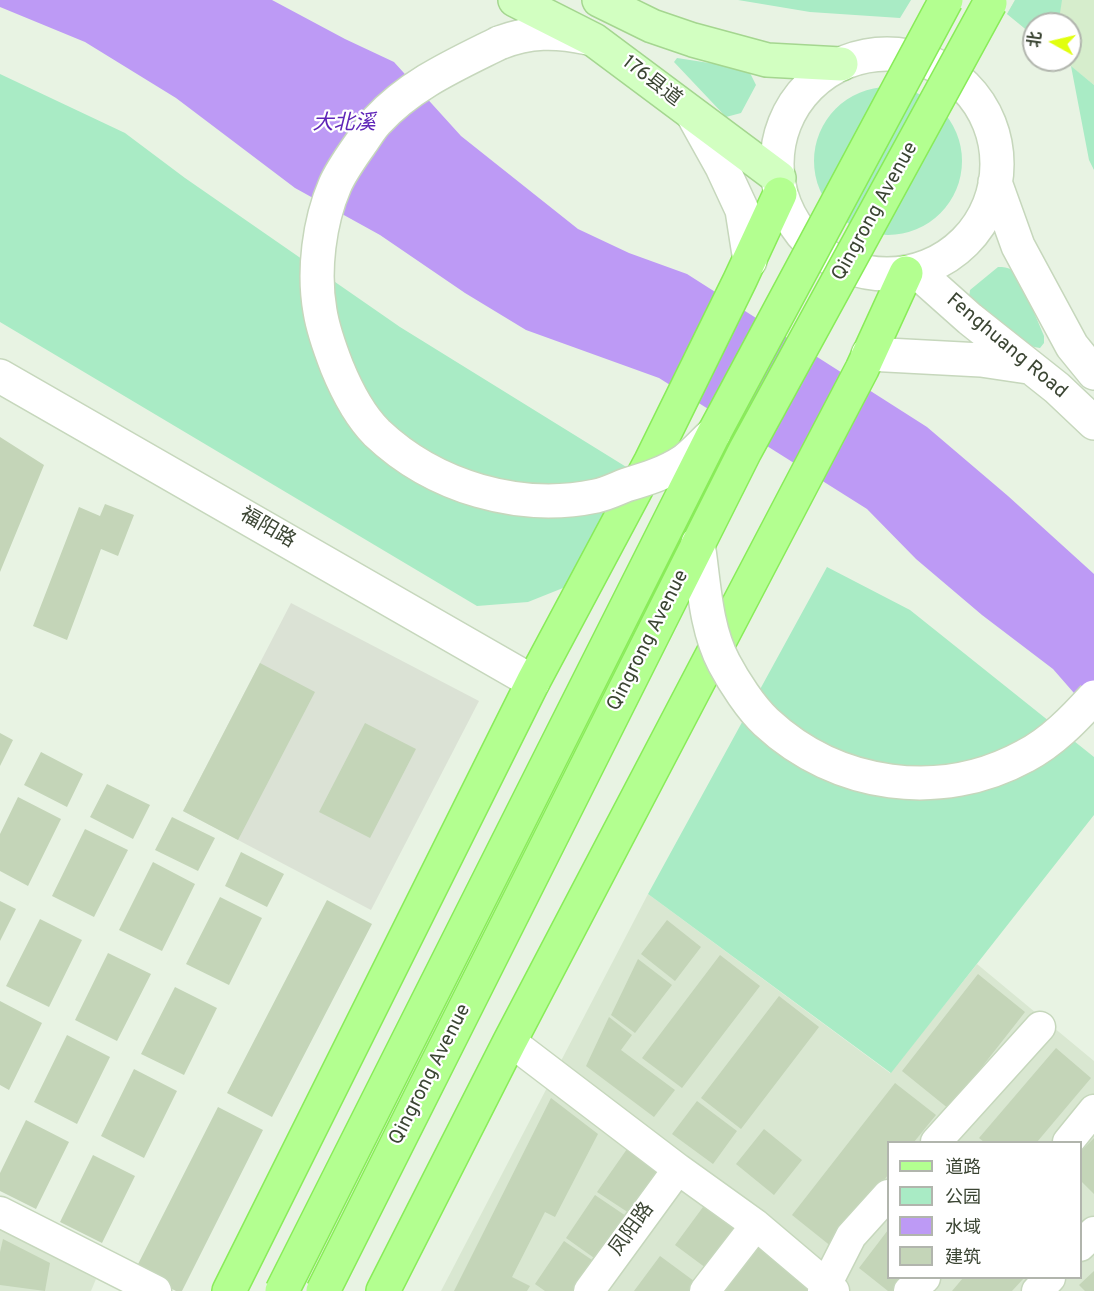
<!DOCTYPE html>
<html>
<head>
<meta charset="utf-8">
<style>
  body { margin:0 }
  #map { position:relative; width:1094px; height:1291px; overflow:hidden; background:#e8f3e3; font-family:Overpass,"Noto Sans SC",sans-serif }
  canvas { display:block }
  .legend { position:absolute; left:887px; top:1141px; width:195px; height:138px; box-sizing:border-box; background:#fff; border:2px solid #b1b5ad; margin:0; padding:8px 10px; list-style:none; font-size:18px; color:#3b4533 }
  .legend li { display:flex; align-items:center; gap:12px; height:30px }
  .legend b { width:30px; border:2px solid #b1b5ad }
  .north { position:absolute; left:1022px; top:12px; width:60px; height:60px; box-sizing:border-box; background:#fff; border:2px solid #b1b5ad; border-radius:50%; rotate:278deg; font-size:16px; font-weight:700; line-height:24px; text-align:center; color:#3b4533 }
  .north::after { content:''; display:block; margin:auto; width:21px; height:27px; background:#e1ff0e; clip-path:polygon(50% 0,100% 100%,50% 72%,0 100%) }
</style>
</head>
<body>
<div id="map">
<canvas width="1094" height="1291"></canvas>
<ul class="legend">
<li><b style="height:8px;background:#b3ff90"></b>道路</li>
<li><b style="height:16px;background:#a9ebc5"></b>公园</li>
<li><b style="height:16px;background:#bd9af5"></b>水域</li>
<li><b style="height:16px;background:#c4d5b8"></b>建筑</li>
</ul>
<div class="north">北</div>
</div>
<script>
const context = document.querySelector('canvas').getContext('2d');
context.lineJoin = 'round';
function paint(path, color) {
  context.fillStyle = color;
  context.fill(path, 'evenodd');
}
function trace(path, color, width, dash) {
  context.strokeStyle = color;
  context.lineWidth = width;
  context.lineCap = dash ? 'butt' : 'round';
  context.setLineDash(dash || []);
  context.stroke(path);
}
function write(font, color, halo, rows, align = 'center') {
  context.font = font + ' Overpass,"Noto Sans SC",sans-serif';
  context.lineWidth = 4.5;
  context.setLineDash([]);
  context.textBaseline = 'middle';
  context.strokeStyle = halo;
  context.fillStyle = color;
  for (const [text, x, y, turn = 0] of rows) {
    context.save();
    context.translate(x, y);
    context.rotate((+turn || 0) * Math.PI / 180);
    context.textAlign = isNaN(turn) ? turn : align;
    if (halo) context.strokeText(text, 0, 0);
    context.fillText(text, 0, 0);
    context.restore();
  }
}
paint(new Path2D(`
  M 648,894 L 890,1073 L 977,964 L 1094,1061 L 1094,1291 L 441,1291 ZM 888,1142 L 1080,1142 L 1080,1278 L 888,1278 Z
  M 0,1229 L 96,1279 L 91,1291 L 0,1291 Z`), '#d9e7d1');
paint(new Path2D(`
  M 291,603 L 479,701 L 371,910 L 183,811 Z`), '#dbe2d5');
paint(new Path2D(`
  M 1015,0 L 1094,0 L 1094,85 L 1063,60 L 1070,60 L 1070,24 L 1034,24 L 1034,36 L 1007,14 Z`), '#d6edcc');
paint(new Path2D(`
  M 738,0 L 911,0 L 900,18 L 810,12 Z
  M 1015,0 L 1062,0 L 1060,13 L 1062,24 L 1034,24 L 1034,36 L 1007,14 Z
  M 677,58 L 748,69 L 756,85 L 741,113 L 726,117 L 674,62 Z
  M 1063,60 L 1069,60 L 1071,66 L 1094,85 L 1094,170 L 1089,160 L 1071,66 Z
  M 0,74 L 125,133 L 185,178 L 400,327 L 636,473 L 573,584 L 528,602 L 477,606 L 0,322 Z
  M814 161a74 74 0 1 1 148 0a74 74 0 1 1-148 0Z
  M 998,267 C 1009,267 1014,269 1020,279 L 1044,336 L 1044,343 L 1040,348 C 1017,346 987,313 969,298 L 970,290 Z
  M 827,567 L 910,610 L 1094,757 L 1094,815 L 891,1073 L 648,894 Z`), '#a9ebc5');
paint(new Path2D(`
  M 0,0 L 272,0 L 345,39 L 394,62 L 461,136 L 578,229 L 629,253 L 687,274 L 927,427 L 1008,496 L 1094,574 L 1094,716 L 1053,669 L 982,615 L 916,559 L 867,509 L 659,378 L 526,330 L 465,293 L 380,235 L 295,188 L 176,98 L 85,42 L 0,7 Z`), '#bd9af5');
paint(new Path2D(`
  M 0,437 L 44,465 L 0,572 Z
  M 105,504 L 134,515 L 118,556 L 101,549 L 67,640 L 33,626 L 79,507 L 100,516 Z
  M 260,663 L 315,692 L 238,840 L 183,811 Z
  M 365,723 L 416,749 L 370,838 L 319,812 Z
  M 0,733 L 13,740 L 0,766 Z
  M 41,752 L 83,774 L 67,807 L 24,785 Z
  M 107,784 L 150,805 L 133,839 L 90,817 Z
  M 18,797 L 61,819 L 28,886 L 0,871 L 0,834 Z
  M 172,817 L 215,838 L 198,871 L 155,850 Z
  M 85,829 L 128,850 L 94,917 L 52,896 Z
  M 241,852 L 284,874 L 267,907 L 225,886 Z
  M 153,862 L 195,884 L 162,951 L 119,930 Z
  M 220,897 L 262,918 L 229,985 L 186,964 Z
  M 327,900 L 372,924 L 272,1117 L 227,1093 Z
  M 0,901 L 16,909 L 0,941 Z
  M 40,919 L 82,940 L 49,1007 L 6,986 Z
  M 667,920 L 701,947 L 675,981 L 641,954 Z
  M 108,953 L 151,974 L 117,1041 L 75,1020 Z
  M 720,955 L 760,986 L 682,1088 L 642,1058 Z
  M 638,959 L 672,985 L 635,1033 L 611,1015 Z
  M 978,974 L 1025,1012 L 949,1109 L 902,1071 Z
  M 175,987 L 217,1008 L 184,1075 L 141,1054 Z
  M 779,996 L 819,1027 L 741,1129 L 701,1098 Z
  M 0,1001 L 42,1023 L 9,1090 L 0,1085 Z
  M 609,1017 L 632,1035 L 621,1050 L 675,1090 L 654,1117 L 586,1066 Z
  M 67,1035 L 110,1057 L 77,1124 L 34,1102 Z
  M 1056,1048 L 1091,1078 L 1037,1142 L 984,1142 L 979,1138 Z
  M 134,1069 L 177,1091 L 144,1158 L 101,1136 Z
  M 895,1083 L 936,1115 L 914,1142 L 888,1142 L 888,1175 L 832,1247 L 792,1215 Z
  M 551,1098 L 598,1134 L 555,1217 L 545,1212 L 512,1277 L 530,1286 L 527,1291 L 454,1291 Z
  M 697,1101 L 737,1131 L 713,1164 L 672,1134 Z
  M 218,1107 L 263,1130 L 182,1291 L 176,1291 L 135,1270 Z
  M 26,1120 L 69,1142 L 36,1209 L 0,1191 L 0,1173 Z
  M 764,1129 L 802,1160 L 774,1195 L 736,1164 Z
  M 1094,1138 L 1094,1194 L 1080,1180 L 1080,1152 Z
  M 627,1149 L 658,1170 L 629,1213 L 597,1192 Z
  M 93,1155 L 135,1176 L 102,1243 L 60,1222 Z
  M 595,1195 L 626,1216 L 597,1260 L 566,1238 Z
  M 706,1203 L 741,1229 L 710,1271 L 675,1245 Z
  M 888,1230 L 888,1278 L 906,1278 L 896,1291 L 888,1291 L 859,1268 Z
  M 3,1239 L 50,1263 L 45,1291 L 0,1285 L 0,1252 Z
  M 564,1241 L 595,1262 L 576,1291 L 545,1291 L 535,1284 Z
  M 758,1243 L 813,1284 L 808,1291 L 722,1291 Z
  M 660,1256 L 698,1284 L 693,1291 L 634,1291 Z
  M 1094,1271 L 1094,1291 L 1085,1291 L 1079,1285 Z
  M 963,1278 L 1024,1278 L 1012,1291 L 952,1291 Z`), '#c4d5b8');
const minor = new Path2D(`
  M 510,1041 L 678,1169 L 756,1225 L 834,1291
  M 936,1142 L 1040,1027
  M 1068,1142 L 1094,1110
  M 0,1212 L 156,1291
  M 1080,1246 L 1094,1232
  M 589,1291 L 678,1169
  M 705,1291 L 756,1225
  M 823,1291 L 851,1236 L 888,1195
  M 909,1291 L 925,1278
  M 1037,1291 L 1050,1278`);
const tertiary = new Path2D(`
  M 499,43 C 530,31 555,31 588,38
  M777 164a110 110 0 1 1 220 0a110 110 0 1 1-220 0Z
  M 693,115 L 722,167 L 742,210 L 750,261
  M 995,182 L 1018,246 L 1072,346 L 1094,373
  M 916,271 L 970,319 L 1057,388 L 1094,423
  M 868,354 L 981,360 L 1028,367
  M 0,376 L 533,682`);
const secondary = new Path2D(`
  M 515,0 L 594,40 L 779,178
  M 599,0 L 652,26 L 693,40 L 767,60 L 841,64`);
const primary = new Path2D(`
  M 229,1291 L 533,682 L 651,461 L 740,280 L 780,194
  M 383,1291 L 510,1041 L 862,369 L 906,273`);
trace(minor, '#c6d7bc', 33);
trace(tertiary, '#c6d7bc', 36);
trace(secondary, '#a4d68f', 36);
trace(primary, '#89ec59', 36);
trace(minor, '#fff', 30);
trace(tertiary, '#fff', 33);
trace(secondary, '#d2ffc1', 33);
trace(primary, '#b3ff90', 33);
const tertiaryBridge = new Path2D(`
  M 499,43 C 455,65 411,84 377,121 C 371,127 366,136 361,143 C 352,156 341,171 335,185 C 319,222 313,271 320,311 C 323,330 330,349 337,367 C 346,389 360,416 377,433 C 434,487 519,512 596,496 C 606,494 616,489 626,485 C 646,479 666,473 684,461 C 695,453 704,442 714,433
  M 698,543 C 704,582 705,627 724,663 C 734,682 751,708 766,722 C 837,788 941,802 1025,756 C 1052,742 1074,719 1094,697`);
const primaryBridge = new Path2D(`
  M 282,1291 L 714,433 L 946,0
  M 323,1291 L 745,451 L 990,3`);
trace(tertiaryBridge, '#c6d7bc', 36, []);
trace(primaryBridge, '#89ec59', 36, []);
trace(tertiaryBridge, '#fff', 33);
trace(primaryBridge, '#b3ff90', 33);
write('20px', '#3b4533', '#fff', [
  ["176县道",651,82,38],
  ["Qingrong Avenue",876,212,-61],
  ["Fenghuang Road",1006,347,40],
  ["福阳路",267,529,30],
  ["Qingrong Avenue",649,641,-63],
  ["Qingrong Avenue",431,1075,-63],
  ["凤阳路",633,1230,-54]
]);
write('italic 21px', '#5f25b8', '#fff', [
  ["大北溪",344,125]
]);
</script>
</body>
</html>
